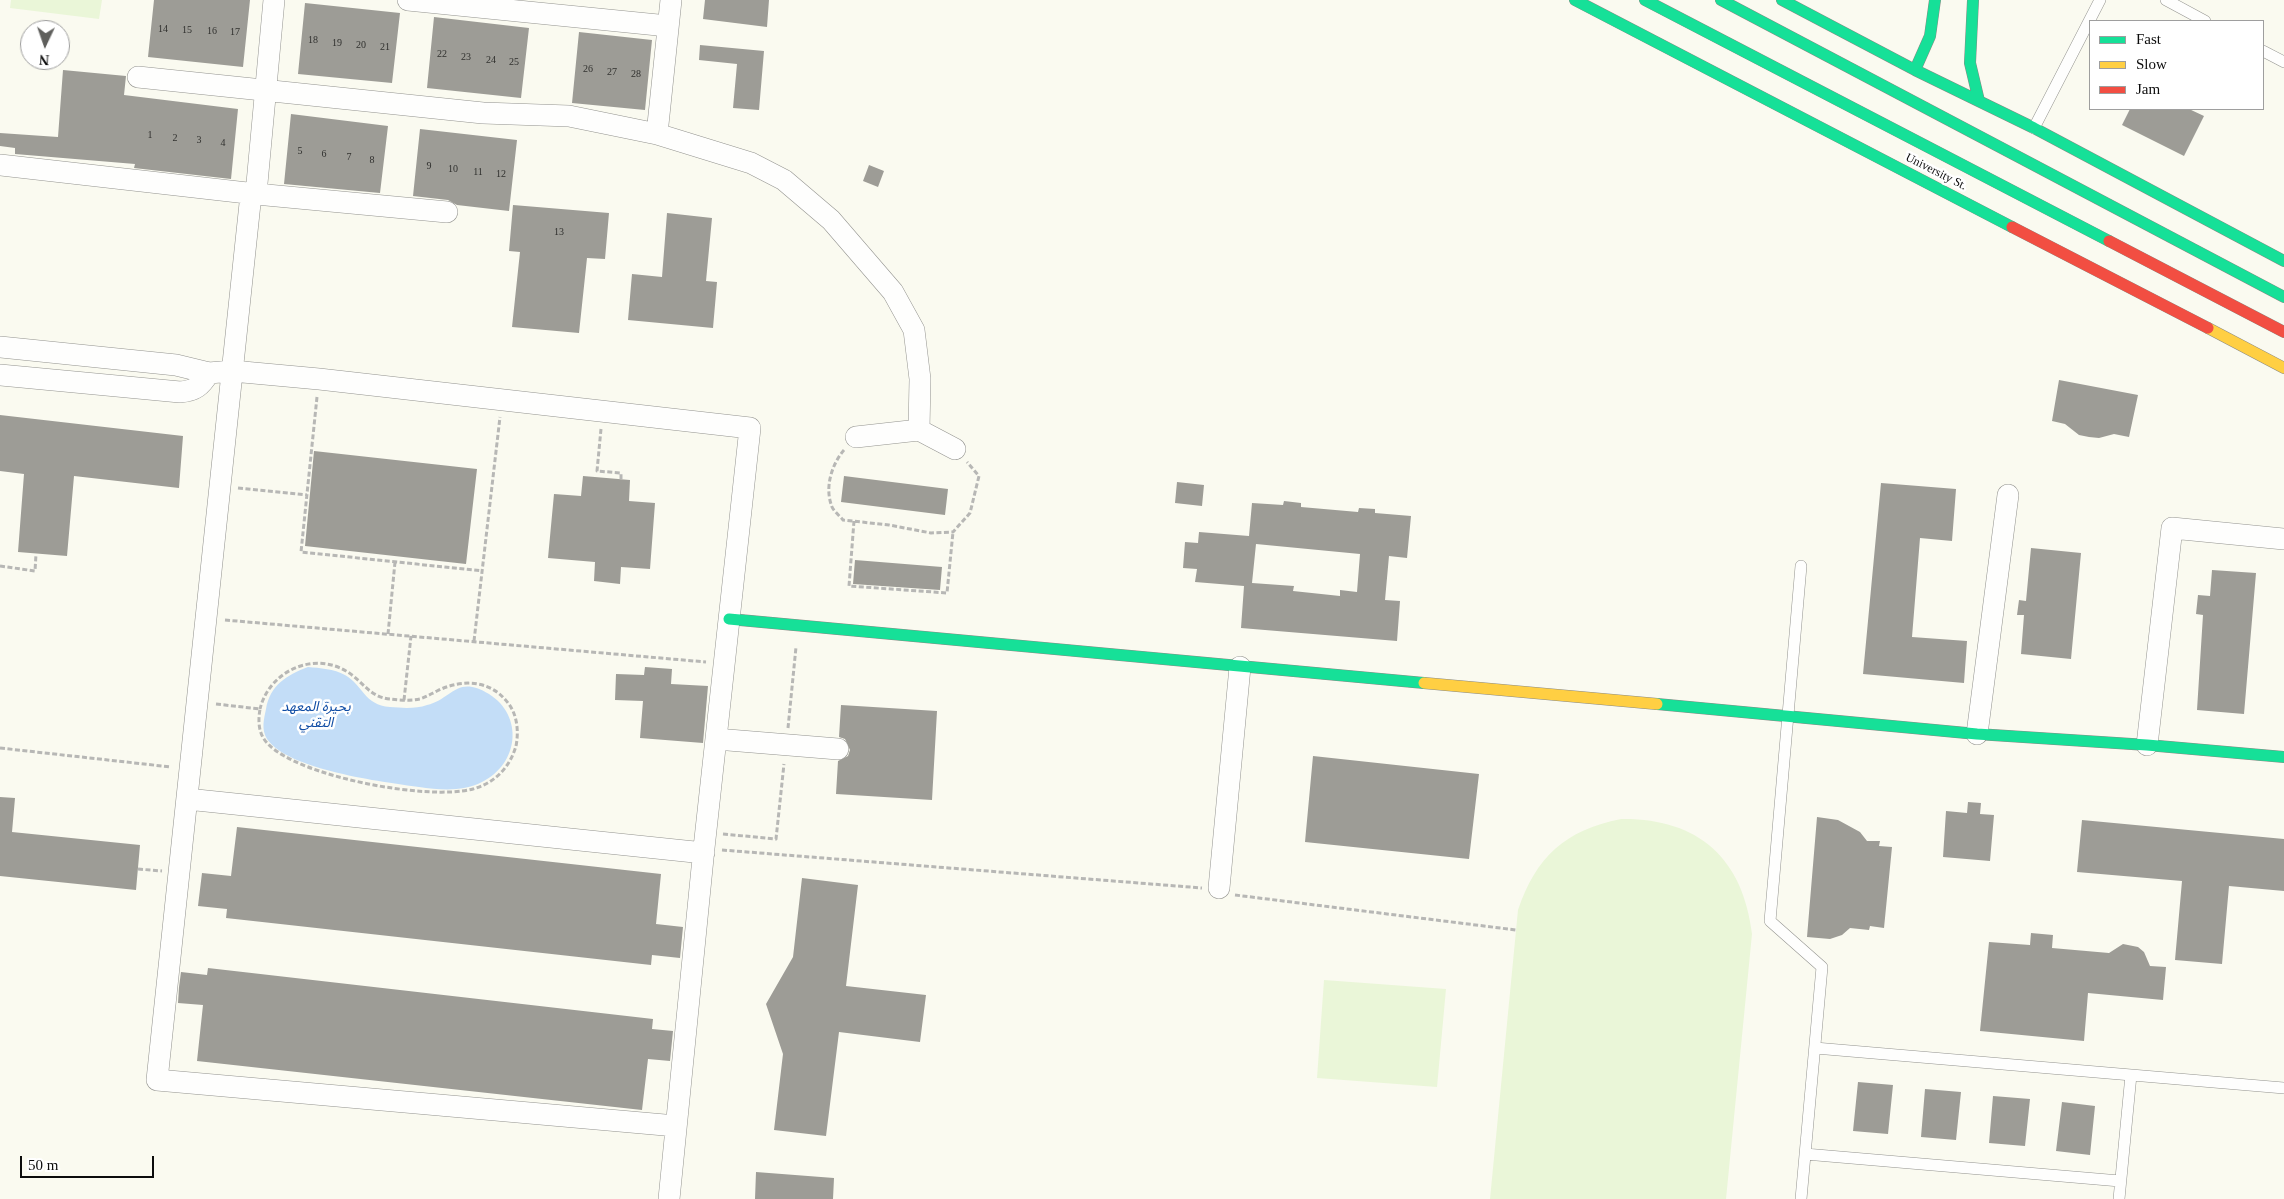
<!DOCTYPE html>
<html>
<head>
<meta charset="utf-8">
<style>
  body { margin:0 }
  #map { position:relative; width:2284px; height:1199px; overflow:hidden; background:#fafaf0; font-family:"Times New Roman",serif }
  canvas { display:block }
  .legend { position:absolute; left:2089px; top:20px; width:175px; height:90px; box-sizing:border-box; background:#fff; border:1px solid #9e9e9e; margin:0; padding:6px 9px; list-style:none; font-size:15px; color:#0c0c0c }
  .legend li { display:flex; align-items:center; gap:10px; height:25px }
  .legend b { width:25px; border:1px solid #9e9e9e }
  .north { position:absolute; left:20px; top:20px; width:50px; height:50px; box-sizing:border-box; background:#fff; border:1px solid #9e9e9e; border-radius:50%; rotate:183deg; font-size:14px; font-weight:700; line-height:20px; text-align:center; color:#0c0c0c }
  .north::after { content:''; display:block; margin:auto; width:18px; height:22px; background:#5f5f5c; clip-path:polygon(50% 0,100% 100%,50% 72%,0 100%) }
  .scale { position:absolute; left:20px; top:1156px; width:134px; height:22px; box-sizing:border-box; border:2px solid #0c0c0c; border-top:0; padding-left:6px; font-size:15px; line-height:18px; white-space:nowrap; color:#0c0c0c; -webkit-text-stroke:4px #fff; paint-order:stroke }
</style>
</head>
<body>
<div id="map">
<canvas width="2284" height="1199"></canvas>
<ul class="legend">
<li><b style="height:6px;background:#16e098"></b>Fast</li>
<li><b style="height:6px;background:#ffcf43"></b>Slow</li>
<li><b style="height:6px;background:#f24e42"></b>Jam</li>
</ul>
<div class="north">N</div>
<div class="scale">50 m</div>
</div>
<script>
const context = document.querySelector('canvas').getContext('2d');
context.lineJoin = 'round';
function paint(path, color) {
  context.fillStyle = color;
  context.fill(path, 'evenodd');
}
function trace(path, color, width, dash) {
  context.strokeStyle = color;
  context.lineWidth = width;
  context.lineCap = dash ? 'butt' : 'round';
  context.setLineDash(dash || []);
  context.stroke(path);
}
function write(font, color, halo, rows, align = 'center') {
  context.font = font + ' "Times New Roman","Noto Sans Arabic",serif';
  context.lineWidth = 5;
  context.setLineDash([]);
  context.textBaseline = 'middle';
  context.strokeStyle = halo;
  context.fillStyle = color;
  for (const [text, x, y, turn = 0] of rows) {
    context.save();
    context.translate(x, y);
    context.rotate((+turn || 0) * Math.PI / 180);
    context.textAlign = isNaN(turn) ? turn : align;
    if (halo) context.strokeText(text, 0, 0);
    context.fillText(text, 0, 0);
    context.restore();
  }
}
paint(new Path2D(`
  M 11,0 L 102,0 L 99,19 L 10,8 Z
  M 1621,819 C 1698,818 1743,858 1752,934 L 1726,1199 L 1490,1199 L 1518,910 C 1536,857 1565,830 1621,819 Z
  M 1324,980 L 1446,989 L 1437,1087 L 1317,1078 Z`), '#eaf6d8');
paint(new Path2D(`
  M 308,667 C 320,668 334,669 345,675 C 363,685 364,705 390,707 C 402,708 416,709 427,705 C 452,699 457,674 489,694 C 524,716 519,764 482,782 C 463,792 440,790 419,787 C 383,782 288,770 267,739 C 261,729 264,719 266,709 C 270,685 287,675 308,667 Z`), '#c3ddf7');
paint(new Path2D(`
  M 154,0 L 250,0 L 243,67 L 148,57 Z
  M 705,0 L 769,0 L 767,27 L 703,19 Z
  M 305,3 L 400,13 L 392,83 L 298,74 Z
  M 434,17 L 529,28 L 521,98 L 427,88 Z
  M 579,32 L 652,40 L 645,110 L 572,103 Z
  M 700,45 L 764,51 L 759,110 L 733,108 L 737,64 L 699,60 Z
  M 63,70 L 126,76 L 124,95 L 238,109 L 231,179 L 134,168 L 135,164 L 15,154 L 15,148 L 0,146 L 0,133 L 58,137 Z
  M 2130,109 L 2189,109 L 2204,116 L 2184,156 L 2122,125 Z
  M 291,114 L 388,126 L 380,193 L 284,184 Z
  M 420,129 L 517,140 L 509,211 L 457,205 L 448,200 L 413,196 Z
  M 869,165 L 884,171 L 878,187 L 863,181 Z
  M 513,205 L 609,213 L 605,259 L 587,258 L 579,333 L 512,327 L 520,252 L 509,251 Z
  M 667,213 L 712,218 L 706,281 L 717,282 L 713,328 L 628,320 L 632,274 L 662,277 Z
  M 2059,380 L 2138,395 L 2129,437 L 2114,434 L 2099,438 L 2089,437 L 2079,435 L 2065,424 L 2052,421 Z
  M 0,415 L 183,436 L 179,488 L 74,476 L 67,556 L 18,552 L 24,474 L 0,471 Z
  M 314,451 L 477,469 L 466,564 L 305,546 Z
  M 583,476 L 630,480 L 629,501 L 655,503 L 650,569 L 621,567 L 620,584 L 594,581 L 595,562 L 548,558 L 554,494 L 581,496 Z
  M 844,476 L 948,489 L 945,515 L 841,502 Z
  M 1177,482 L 1204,485 L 1202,506 L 1175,503 Z
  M 1881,483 L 1956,489 L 1952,541 L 1920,538 L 1912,637 L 1967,641 L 1964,683 L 1863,674 Z
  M 1284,501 L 1301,503 L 1301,507 L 1358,512 L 1359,508 L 1375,509 L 1375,513 L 1411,516 L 1407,558 L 1389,556 L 1385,600 L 1400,601 L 1397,641 L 1241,628 L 1244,586 L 1195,582 L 1197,569 L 1183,568 L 1185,542 L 1198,543 L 1199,532 L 1249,536 L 1252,503 L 1283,505 ZM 1256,544 L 1360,554 L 1357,592 L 1340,590 L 1340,596 L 1293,591 L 1294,586 L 1252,583 Z
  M 2031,548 L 2081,553 L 2071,659 L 2021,654 L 2024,615 L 2017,615 L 2019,600 L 2026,601 Z
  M 855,560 L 942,567 L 940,590 L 853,584 Z
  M 2212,570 L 2256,573 L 2244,714 L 2197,710 L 2203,615 L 2196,614 L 2198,595 L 2210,596 Z
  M 645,667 L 672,669 L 671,684 L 708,686 L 703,743 L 640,738 L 643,701 L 615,700 L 616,674 L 644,675 Z
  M 841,705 L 937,711 L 932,800 L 836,794 L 838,761 L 848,756 L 850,750 L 845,739 L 839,737 Z
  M 1313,756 L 1479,774 L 1469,859 L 1305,842 Z
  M 0,797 L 15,798 L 12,832 L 140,845 L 136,890 L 0,876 Z
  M 1968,802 L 1981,803 L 1980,814 L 1994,815 L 1990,861 L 1943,857 L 1946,811 L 1967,813 Z
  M 1817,817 L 1838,820 L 1860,832 L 1867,841 L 1880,841 L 1879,846 L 1892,847 L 1884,928 L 1870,926 L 1869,930 L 1850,928 L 1842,935 L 1830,939 L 1807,937 Z
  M 2082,820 L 2284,839 L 2284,891 L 2229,886 L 2222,964 L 2175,960 L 2182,881 L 2077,872 Z
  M 237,827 L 661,874 L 656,924 L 683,927 L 680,958 L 652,955 L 651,965 L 226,918 L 227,909 L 198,906 L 202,873 L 231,876 Z
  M 802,878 L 858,885 L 846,986 L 926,995 L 920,1042 L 839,1032 L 826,1136 L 774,1130 L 783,1054 L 766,1004 L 793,957 Z
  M 2031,933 L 2053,935 L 2052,948 L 2109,953 L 2123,944 L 2138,947 L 2144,952 L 2150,966 L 2166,967 L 2163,1000 L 2088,993 L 2084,1041 L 1980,1031 L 1989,942 L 2030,945 Z
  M 208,968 L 653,1019 L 652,1029 L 673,1031 L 670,1061 L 648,1059 L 642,1110 L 197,1061 L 203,1005 L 178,1003 L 179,987 L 181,972 L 207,975 Z
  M 1858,1082 L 1893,1085 L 1888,1134 L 1853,1131 Z
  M 1925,1089 L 1961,1092 L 1956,1140 L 1921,1137 Z
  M 1993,1096 L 2030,1099 L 2025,1146 L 1989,1143 Z
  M 2062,1102 L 2095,1106 L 2090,1155 L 2056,1151 Z
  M 756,1172 L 834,1178 L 833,1199 L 755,1199 Z`), '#9d9c96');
const lane = new Path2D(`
  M 2166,0 L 2205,21
  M 2263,51 L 2284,62
  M 2034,128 L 2100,0
  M 1801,566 L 1770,921 L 1822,967 L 1801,1199
  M 1815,1048 L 2284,1088
  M 1805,1154 L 2120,1181
  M 2119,1199 L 2131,1075`);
const street = new Path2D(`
  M 408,0 L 668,26
  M 138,77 L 483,113 L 569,116 L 657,134 L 751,163 L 784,180 L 831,220 L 893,292 L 914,330 L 920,379 L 919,430
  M 657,134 L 671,0
  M 0,165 L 256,194 L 447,212
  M 251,194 L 157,1080 L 676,1126
  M 256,194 L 274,0
  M 0,347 L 176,365 L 209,373 L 232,371 L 319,379 L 750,428 L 704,848 L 669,1199
  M 0,375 L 180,392 C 195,391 201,386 209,373
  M 856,437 L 919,430 L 955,449
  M 1977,734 L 2008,495
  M 716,739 L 838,749
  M 2147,745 L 2172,528 L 2284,539
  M 187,799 L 704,853
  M 1219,888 L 1240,667`);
const fast = new Path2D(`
  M 1575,0 L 2012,227
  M 1645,0 L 2109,241
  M 1721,0 L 2284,297
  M 1782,0 L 1915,70 L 2034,128 L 2284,261
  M 1973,0 L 1970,63 L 1979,101
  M 1915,70 L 1930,36 L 1935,0
  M 729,619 L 1424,683
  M 1657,704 L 1977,734 L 2147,745 L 2284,757`);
const slow = new Path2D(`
  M 2208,328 L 2284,368
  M 1424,683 L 1657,704`);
const jam = new Path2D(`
  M 2012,227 L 2208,328
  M 2109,241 L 2284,332`);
trace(lane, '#93938f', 12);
trace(street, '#93938f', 22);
trace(fast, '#8a8a85', 12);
trace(slow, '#8a8a85', 12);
trace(jam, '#8a8a85', 12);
trace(new Path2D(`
  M 317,397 L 301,552 L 483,571
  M 601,429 L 597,471 L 621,473 L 621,480
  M 844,450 C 832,464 825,486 831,504 C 832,510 839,515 843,520 L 889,525 L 931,533 L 953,532 L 970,513 L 979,476 L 967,462
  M 238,488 L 307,495
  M 854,521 L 849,586 L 947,593 L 953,532
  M 0,566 L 35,571 L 36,554
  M 225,620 L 706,662
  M 388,634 L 395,562
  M 474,641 L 500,417
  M 404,700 L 411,636
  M 216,704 L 260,709 C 258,721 258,734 268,744 C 300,777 428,801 473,789 C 495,783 510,767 516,746 C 519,731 517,714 508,703 C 490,679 461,679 437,691 C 431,694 426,697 420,699 C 410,701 399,700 390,699 C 369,697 363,681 346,671 C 312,651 269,672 260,709
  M 788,728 L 796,647
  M 0,748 L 171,767
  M 723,834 L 776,839 L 784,764
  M 722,850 L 1202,888
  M 138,869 L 162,871
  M 1235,895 L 1516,930`), '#b7b7b5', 3, [5, 2.5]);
trace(lane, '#fefefd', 11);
trace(street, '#fefefd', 21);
trace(fast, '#16e098', 11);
trace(slow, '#ffcf43', 11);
trace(jam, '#f24e42', 11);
write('10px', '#30302e', null, [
  ["14",163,29],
  ["15",187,30],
  ["16",212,31],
  ["17",235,32],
  ["18",313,40],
  ["19",337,43],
  ["20",361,45],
  ["21",385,47],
  ["22",442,54],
  ["23",466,57],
  ["24",491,60],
  ["25",514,62],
  ["26",588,69],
  ["27",612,72],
  ["28",636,74],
  ["1",150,135],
  ["2",175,138],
  ["3",199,140],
  ["4",223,143],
  ["5",300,151],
  ["6",324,154],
  ["7",349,157],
  ["8",372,160],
  ["9",429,166],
  ["10",453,169],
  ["11",478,172],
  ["12",501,174],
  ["13",559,232]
]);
write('12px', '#0c0c0c', '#fff', [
  ["University St.",1936,172,27]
]);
write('italic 14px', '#0f4ca4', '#fff', [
  ["بحيرة المعهد",316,707],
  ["التقني",316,723]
]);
</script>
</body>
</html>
